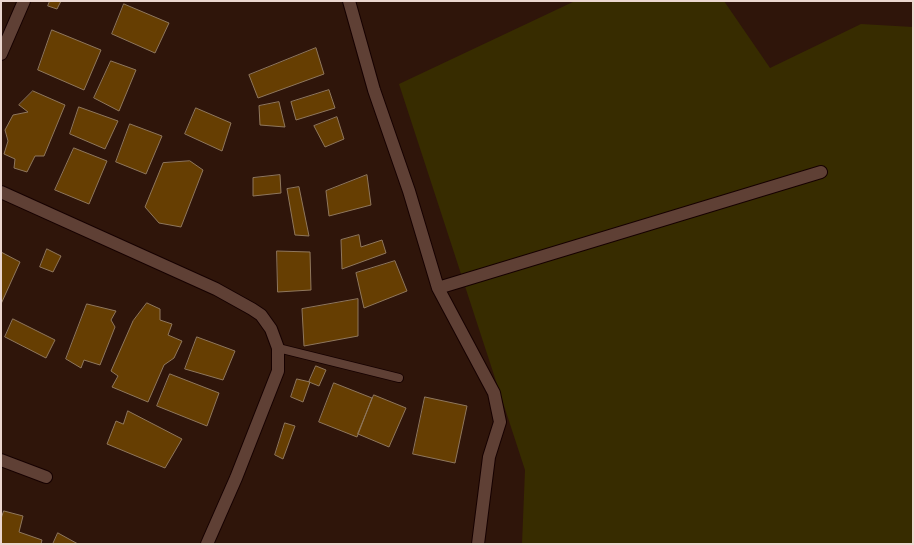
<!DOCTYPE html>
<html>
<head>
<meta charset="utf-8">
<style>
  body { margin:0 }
  #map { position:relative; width:914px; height:545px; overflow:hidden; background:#2f150a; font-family:Mulish,sans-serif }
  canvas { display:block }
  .frame { position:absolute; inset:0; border:2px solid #ebd7d0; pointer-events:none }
</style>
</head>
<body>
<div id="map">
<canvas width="914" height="545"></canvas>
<div class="frame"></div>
</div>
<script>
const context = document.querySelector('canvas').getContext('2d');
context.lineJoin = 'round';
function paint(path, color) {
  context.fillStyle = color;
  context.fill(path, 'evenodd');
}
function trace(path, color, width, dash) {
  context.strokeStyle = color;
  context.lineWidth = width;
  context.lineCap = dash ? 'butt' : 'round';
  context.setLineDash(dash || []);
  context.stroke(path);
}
paint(new Path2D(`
  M 575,1 L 724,1 L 770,68 L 861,24 L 913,27 L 913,544 L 522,544 L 525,470 L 399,84 Z`), '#372c00');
const building = new Path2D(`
  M 50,1 L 61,1 L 57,9 L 48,6 Z
  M 124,4 L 169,23 L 155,53 L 112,34 Z
  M 52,30 L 101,50 L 84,90 L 38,70 Z
  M 316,48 L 324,74 L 258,98 L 249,75 Z
  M 111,61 L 136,70 L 119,111 L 94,98 Z
  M 329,90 L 335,108 L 296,120 L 291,102 Z
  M 33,91 L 65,105 L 44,156 L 35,156 L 27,172 L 14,168 L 15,159 L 4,154 L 8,141 L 5,130 L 13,115 L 28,112 L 19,105 Z
  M 279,102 L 285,127 L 260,125 L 259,106 Z
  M 79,107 L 118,121 L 105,149 L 70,134 Z
  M 196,108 L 231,123 L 222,151 L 185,134 Z
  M 337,117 L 344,139 L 325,147 L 314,126 Z
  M 130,124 L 162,136 L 146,174 L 116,162 Z
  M 74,148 L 107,161 L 89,204 L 55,190 Z
  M 190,161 L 203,170 L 181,227 L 159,223 L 145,207 L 163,163 Z
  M 280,175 L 281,193 L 253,196 L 253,178 Z
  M 367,175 L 371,205 L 329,216 L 326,191 Z
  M 299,187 L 309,236 L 295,235 L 287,189 Z
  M 359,235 L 361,247 L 382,240 L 386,253 L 342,269 L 341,240 Z
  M 47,249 L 61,256 L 53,272 L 40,267 Z
  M 277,251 L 310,252 L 311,290 L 278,292 Z
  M 1,252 L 20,262 L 1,304 Z
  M 395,261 L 407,291 L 364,308 L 356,273 Z
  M 358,299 L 358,336 L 304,346 L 302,309 Z
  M 147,303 L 160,309 L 160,320 L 172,324 L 168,335 L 182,341 L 174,358 L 164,365 L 148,402 L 112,387 L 118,376 L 111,371 L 133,321 Z
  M 87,304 L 116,311 L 111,320 L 115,327 L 100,365 L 84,360 L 81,368 L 66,359 Z
  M 13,319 L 55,340 L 46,358 L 5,337 Z
  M 197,337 L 235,351 L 223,380 L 185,369 Z
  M 316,366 L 326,370 L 319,386 L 309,382 Z
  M 170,374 L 219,393 L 207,426 L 157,406 Z
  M 297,379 L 310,382 L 303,402 L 291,397 Z
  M 334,383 L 372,398 L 357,437 L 319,422 Z
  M 374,395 L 406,408 L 389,447 L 358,434 Z
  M 425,397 L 467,406 L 455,463 L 413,454 Z
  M 128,411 L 182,439 L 165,468 L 107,444 L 116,421 L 123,424 Z
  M 285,423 L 295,426 L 283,459 L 275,455 Z
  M 4,511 L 23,516 L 19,532 L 42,540 L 41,544 L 1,544 L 1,519 Z
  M 58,533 L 78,544 L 53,544 Z`);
paint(building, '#663e02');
trace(building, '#8f775d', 1);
const lane = new Path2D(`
  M 278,348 L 399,378`);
const street = new Path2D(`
  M 349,1 L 374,90 L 409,191 L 438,288 L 494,393 L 500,422 L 489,457 L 478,544
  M 1,54 L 24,1
  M 1,192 L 216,289 L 252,309 L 261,315 L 271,329 L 278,348 L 278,371 L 236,478 L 207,544
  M 438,288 L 821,172
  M 1,460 L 46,477`);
trace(lane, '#160100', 10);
trace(street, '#160100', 14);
trace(lane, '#5f4035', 8);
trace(street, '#5f4035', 12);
</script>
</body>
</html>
